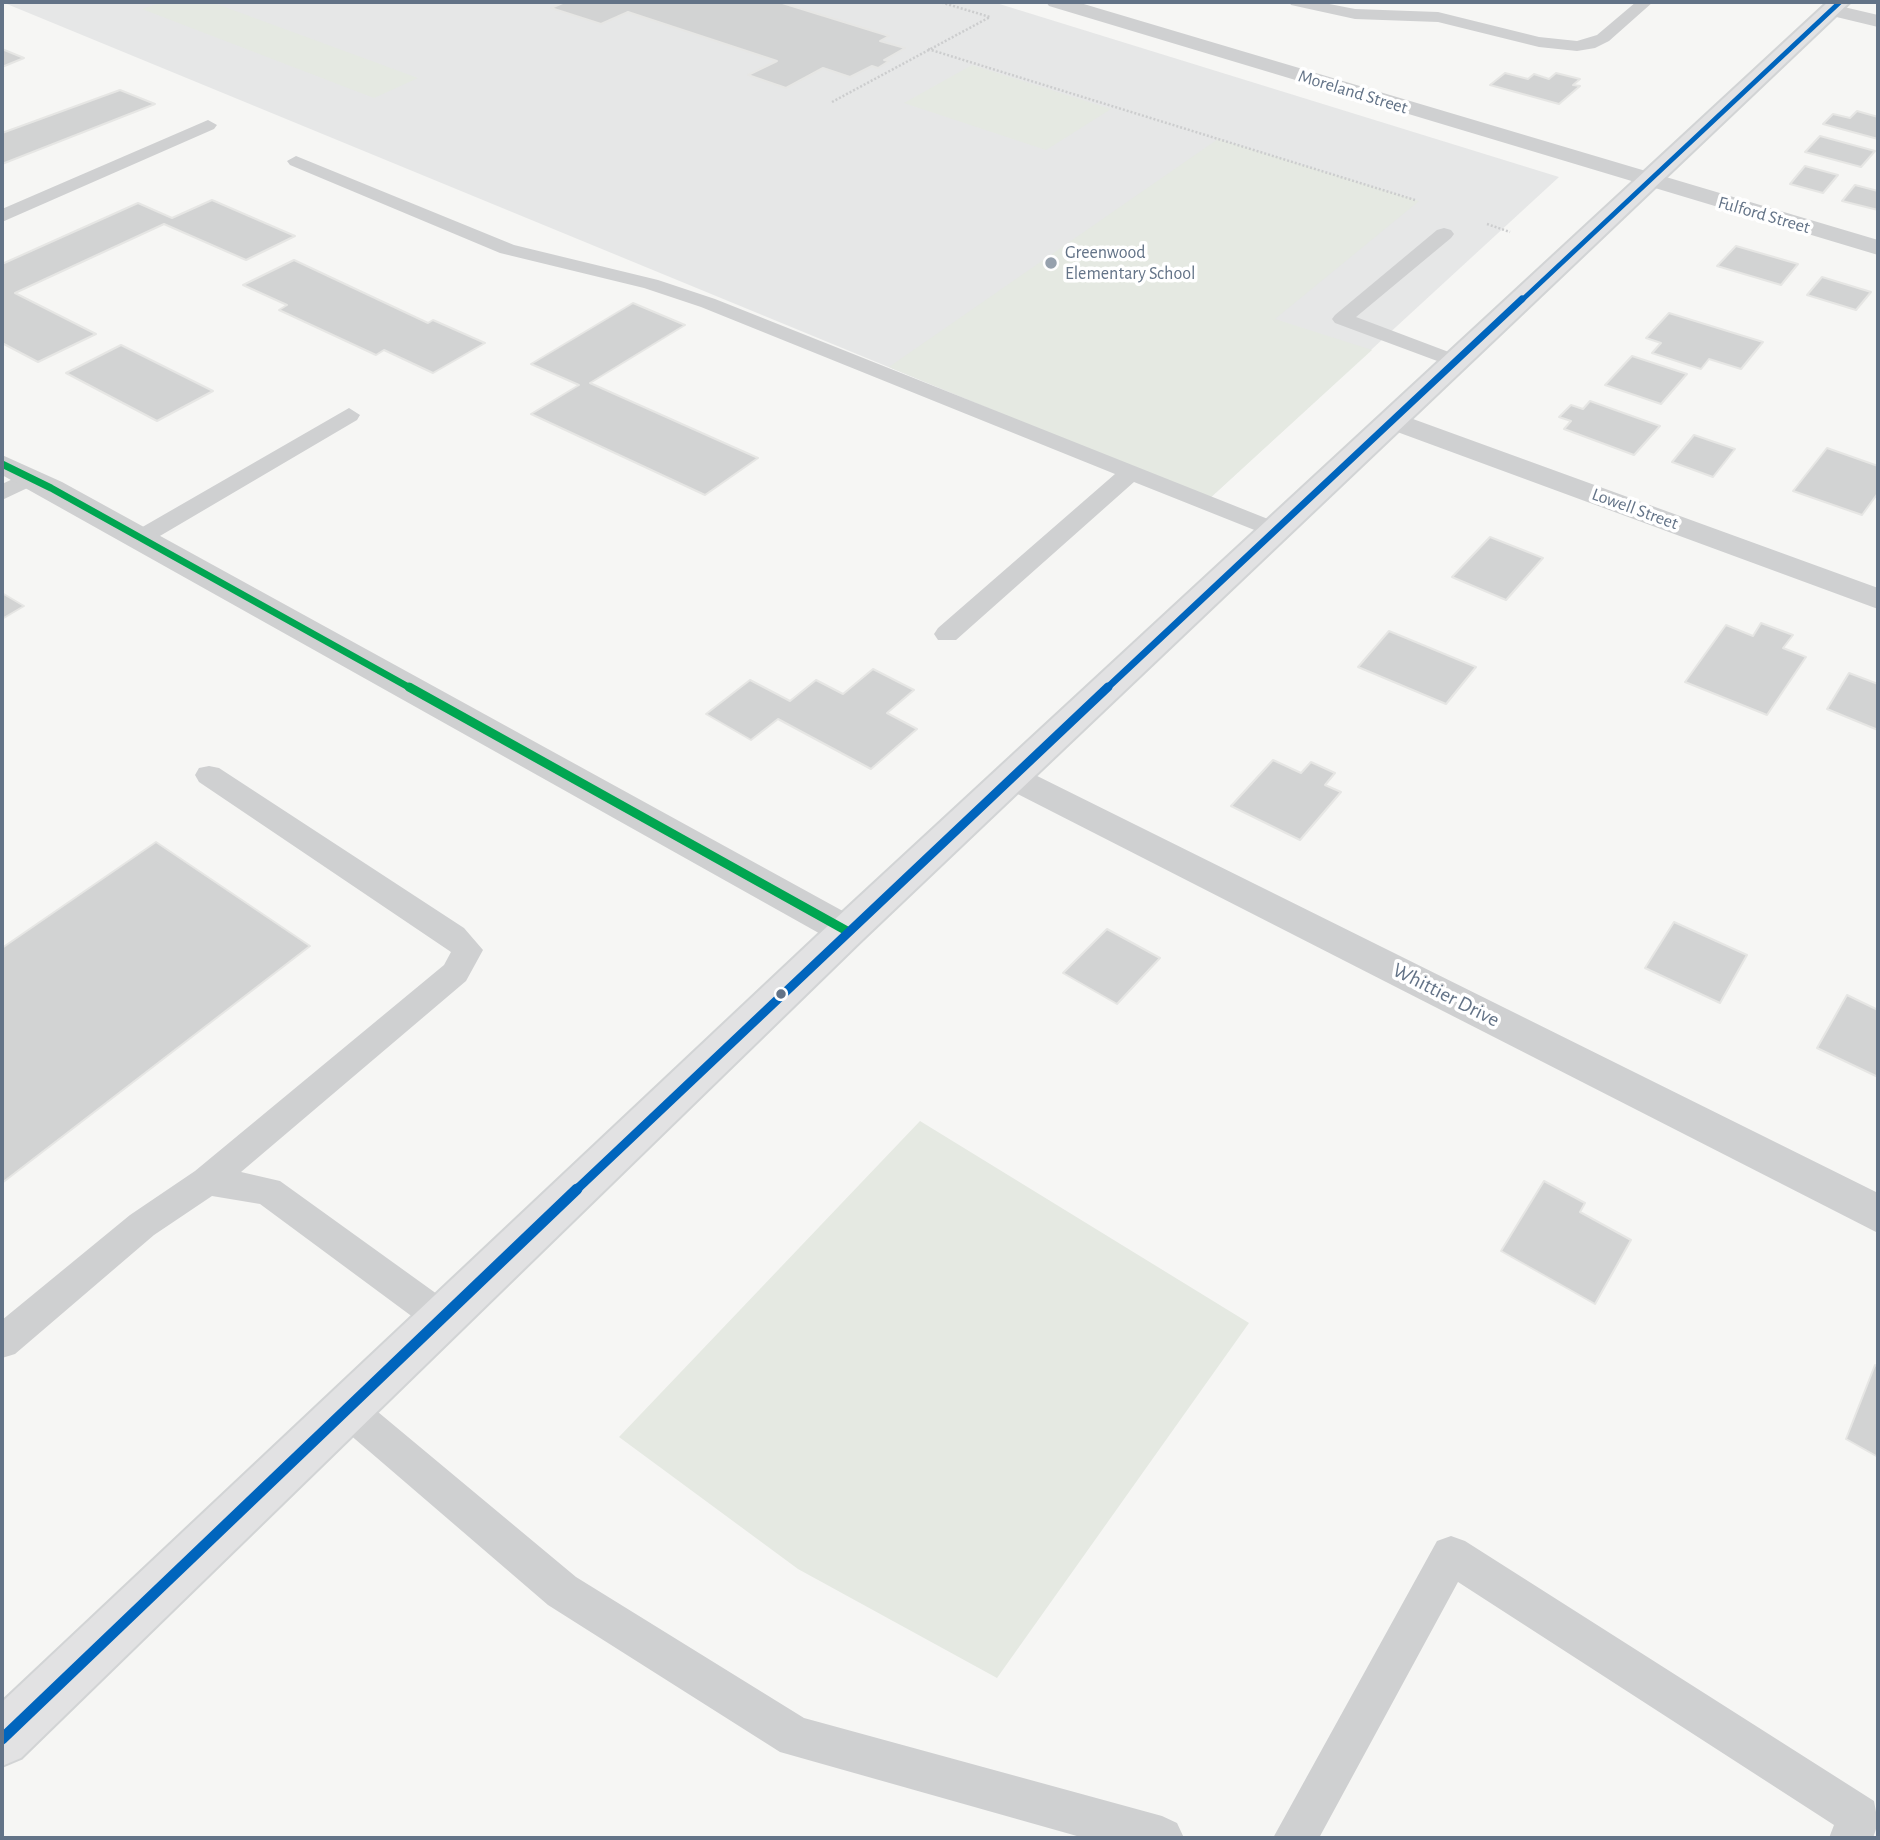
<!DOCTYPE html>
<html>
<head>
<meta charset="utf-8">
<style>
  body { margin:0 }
  #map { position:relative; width:1880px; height:1840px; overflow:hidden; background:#f6f6f4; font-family:"Alegreya Sans",sans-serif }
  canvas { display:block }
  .frame { position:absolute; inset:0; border:4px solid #637387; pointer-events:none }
</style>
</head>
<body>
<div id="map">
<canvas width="1880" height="1840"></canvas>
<div class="frame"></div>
</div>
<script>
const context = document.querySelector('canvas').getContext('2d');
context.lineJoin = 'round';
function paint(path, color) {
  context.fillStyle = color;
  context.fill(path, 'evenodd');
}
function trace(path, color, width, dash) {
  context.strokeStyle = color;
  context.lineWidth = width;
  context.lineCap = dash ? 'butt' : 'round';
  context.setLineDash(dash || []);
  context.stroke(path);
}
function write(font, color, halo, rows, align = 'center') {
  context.font = font + ' "Alegreya Sans",sans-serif';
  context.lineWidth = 7;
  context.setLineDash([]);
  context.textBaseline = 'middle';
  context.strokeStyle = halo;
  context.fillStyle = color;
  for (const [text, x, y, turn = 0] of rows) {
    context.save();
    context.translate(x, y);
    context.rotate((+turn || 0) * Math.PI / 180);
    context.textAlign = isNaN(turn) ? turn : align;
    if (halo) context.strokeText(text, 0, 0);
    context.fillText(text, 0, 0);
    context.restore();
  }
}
paint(new Path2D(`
  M 2,2 L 993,2 L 1559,177 L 1209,499 Z`), '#e6e7e7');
paint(new Path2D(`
  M 162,2 L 211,2 L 418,78 L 374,98 L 142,9 Z
  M 972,65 L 1111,109 L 1046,150 L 904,103 Z
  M 1218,139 L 1419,201 L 1275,319 L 1372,350 L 1209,499 L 889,367 Z
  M 920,1121 L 1249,1323 L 997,1678 L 798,1569 L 619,1437 Z`), '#e5e9e2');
const building = new Path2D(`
  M 565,2 L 779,2 L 889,36 L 880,41 L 905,48 L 884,60 L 889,61 L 878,68 L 872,66 L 850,77 L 823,68 L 786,88 L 748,75 L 777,61 L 628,12 L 601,24 L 551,8 Z
  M 2,49 L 24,58 L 2,67 Z
  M 1505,73 L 1528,79 L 1534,74 L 1549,79 L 1556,73 L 1580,79 L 1573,85 L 1580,86 L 1559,104 L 1490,85 Z
  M 120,90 L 155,104 L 2,164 L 2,133 Z
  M 1857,111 L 1878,117 L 1878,139 L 1823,124 L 1833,114 L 1850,118 Z
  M 1820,136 L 1875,151 L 1861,167 L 1805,152 Z
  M 1805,166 L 1838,175 L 1823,193 L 1790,184 Z
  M 1855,185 L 1878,191 L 1878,210 L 1842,201 Z
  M 212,200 L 295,236 L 246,260 L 164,224 L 15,293 L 96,334 L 38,362 L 2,343 L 2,264 L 138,203 L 172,218 Z
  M 1736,246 L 1798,264 L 1781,285 L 1717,266 Z
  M 294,260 L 428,323 L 433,320 L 485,343 L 433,373 L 384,350 L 376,355 L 279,310 L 287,305 L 243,285 Z
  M 1822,277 L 1871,292 L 1856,310 L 1807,295 Z
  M 633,303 L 685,325 L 590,383 L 758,458 L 705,495 L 531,414 L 579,385 L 531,364 Z
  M 1669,313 L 1763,342 L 1741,369 L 1709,359 L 1701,369 L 1652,353 L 1661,343 L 1646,338 Z
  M 121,345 L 213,391 L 157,421 L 66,373 Z
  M 1632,356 L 1687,374 L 1661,404 L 1605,385 Z
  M 1590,401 L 1660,426 L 1634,455 L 1564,429 L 1571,421 L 1559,417 L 1571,405 L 1583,409 Z
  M 1694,435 L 1735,449 L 1713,477 L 1672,462 Z
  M 1827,448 L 1878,466 L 1878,493 L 1862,515 L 1793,491 Z
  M 1490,537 L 1543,558 L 1506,600 L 1452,577 Z
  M 2,593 L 24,606 L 2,619 Z
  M 1761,623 L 1793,635 L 1783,648 L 1806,657 L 1767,715 L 1685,682 L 1726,625 L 1753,636 Z
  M 1389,631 L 1476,667 L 1446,704 L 1358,667 Z
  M 873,669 L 914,690 L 887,713 L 917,729 L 871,769 L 778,719 L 751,740 L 706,714 L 750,680 L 790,701 L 816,680 L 843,694 Z
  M 1849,673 L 1878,684 L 1878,730 L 1827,709 Z
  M 1273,760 L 1301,773 L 1311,762 L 1335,773 L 1325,785 L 1341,792 L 1300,840 L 1231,806 Z
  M 156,842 L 310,946 L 2,1183 L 2,948 Z
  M 1674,922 L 1747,955 L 1720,1003 L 1645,968 Z
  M 1107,929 L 1160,958 L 1117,1004 L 1063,973 Z
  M 1847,995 L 1878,1010 L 1878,1077 L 1817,1048 Z
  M 1544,1181 L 1585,1203 L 1580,1212 L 1631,1240 L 1595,1304 L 1501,1251 Z
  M 1875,1365 L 1878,1367 L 1878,1457 L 1846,1439 Z`);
paint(building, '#d2d3d3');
trace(building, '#e6e6e4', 2);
const secondary = new Path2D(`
  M 1828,2 L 1850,2 L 861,941 L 21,1758 L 2,1766 L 2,1702 L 833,921 Z`);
trace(secondary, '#d2d4d5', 4);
trace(new Path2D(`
  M 928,49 L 1415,200
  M 832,102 L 990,17 L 940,2
  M 1487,224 L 1510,232`), '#cccdce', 2.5, [2, 2]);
paint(new Path2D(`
  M 1289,2 L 1319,2 L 1355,9 L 1438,12 L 1539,37 L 1577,41 L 1597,35 L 1636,2 L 1653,2 L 1609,41 L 1595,48 L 1577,51 L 1539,47 L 1438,22 L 1355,19 L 1291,5 Z
  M 208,120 L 217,125 L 214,129 L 2,222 L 2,209 Z
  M 296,156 L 514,245 L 658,280 L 715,299 L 1283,525 L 1287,530 L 1283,535 L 1267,535 L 1134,482 L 956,640 L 938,640 L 934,634 L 938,628 L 1115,474 L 701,307 L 644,288 L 500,253 L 290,165 L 287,161 Z
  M 1444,228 L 1451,230 L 1454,234 L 1451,238 L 1356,317 L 1462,357 L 1466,361 L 1462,365 L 1448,365 L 1335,323 L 1332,319 L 1335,315 L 1437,230 Z
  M 349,408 L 360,415 L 357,420 L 148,543 L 132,543 L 128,538 L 132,533 Z
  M 30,471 L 41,478 L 38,483 L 2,500 L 2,484 Z
  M 209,766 L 219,768 L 464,928 L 483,950 L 466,981 L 241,1172 L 280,1181 L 455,1307 L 460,1318 L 455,1329 L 442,1334 L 429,1329 L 260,1204 L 212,1196 L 154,1235 L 15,1354 L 2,1358 L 2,1320 L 130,1215 L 195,1171 L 444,965 L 451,952 L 199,782 L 195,775 L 199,768 Z
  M 347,1392 L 360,1397 L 576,1577 L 804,1718 L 1162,1816 L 1177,1823 L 1184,1838 L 1084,1838 L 780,1752 L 548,1605 L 334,1421 L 328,1409 L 334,1397 Z
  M 1451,1536 L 1465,1541 L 1874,1801 L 1878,1823 L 1873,1838 L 1829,1838 L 1834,1825 L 1458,1582 L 1319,1838 L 1273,1838 L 1437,1541 Z`), '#cfd0d1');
paint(new Path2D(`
  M 1046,2 L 1077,2 L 1878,240 L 1878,255 L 1049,6 Z
  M 1831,4 L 1878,15 L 1878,27 L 1824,14 L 1821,10 Z
  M 1391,411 L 1878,588 L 1878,609 L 1381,426 L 1377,420 L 1381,414 Z
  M 2,455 L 62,482 L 861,921 L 866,931 L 861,941 L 847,945 L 833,941 L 2,475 Z
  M 1013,764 L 1878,1193 L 1878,1233 L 1000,785 L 995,776 L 1000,767 Z`), '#cfd0d1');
paint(secondary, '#e2e2e3');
trace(new Path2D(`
  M 2,464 L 51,488 L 412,689`), '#00a651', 7);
trace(new Path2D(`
  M 409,687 L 847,931`), '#00a651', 9);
trace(new Path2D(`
  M 1521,301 L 1840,2`), '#0065bd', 5);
trace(new Path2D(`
  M 1106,689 L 1522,299`), '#0065bd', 7);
trace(new Path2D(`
  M 575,1191 L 1108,687`), '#0065bd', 9);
trace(new Path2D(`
  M 2,1739 L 577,1189`), '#0065bd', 11);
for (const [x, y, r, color] of [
  [1051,263,7,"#96a1ad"],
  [781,994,6,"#637387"]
]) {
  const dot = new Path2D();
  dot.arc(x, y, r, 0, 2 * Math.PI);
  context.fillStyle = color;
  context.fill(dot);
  trace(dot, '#fff', 2.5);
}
write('18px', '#637387', '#fff', [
  ["Moreland Street",1353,92,17],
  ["Fulford Street",1764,215,16],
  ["Lowell Street",1635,509,20]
]);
write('18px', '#637387', '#fff', [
  ["Greenwood",1065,253],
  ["Elementary School",1065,274]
], 'left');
write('21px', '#637387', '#fff', [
  ["Whittier Drive",1446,995,27]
]);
</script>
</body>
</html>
